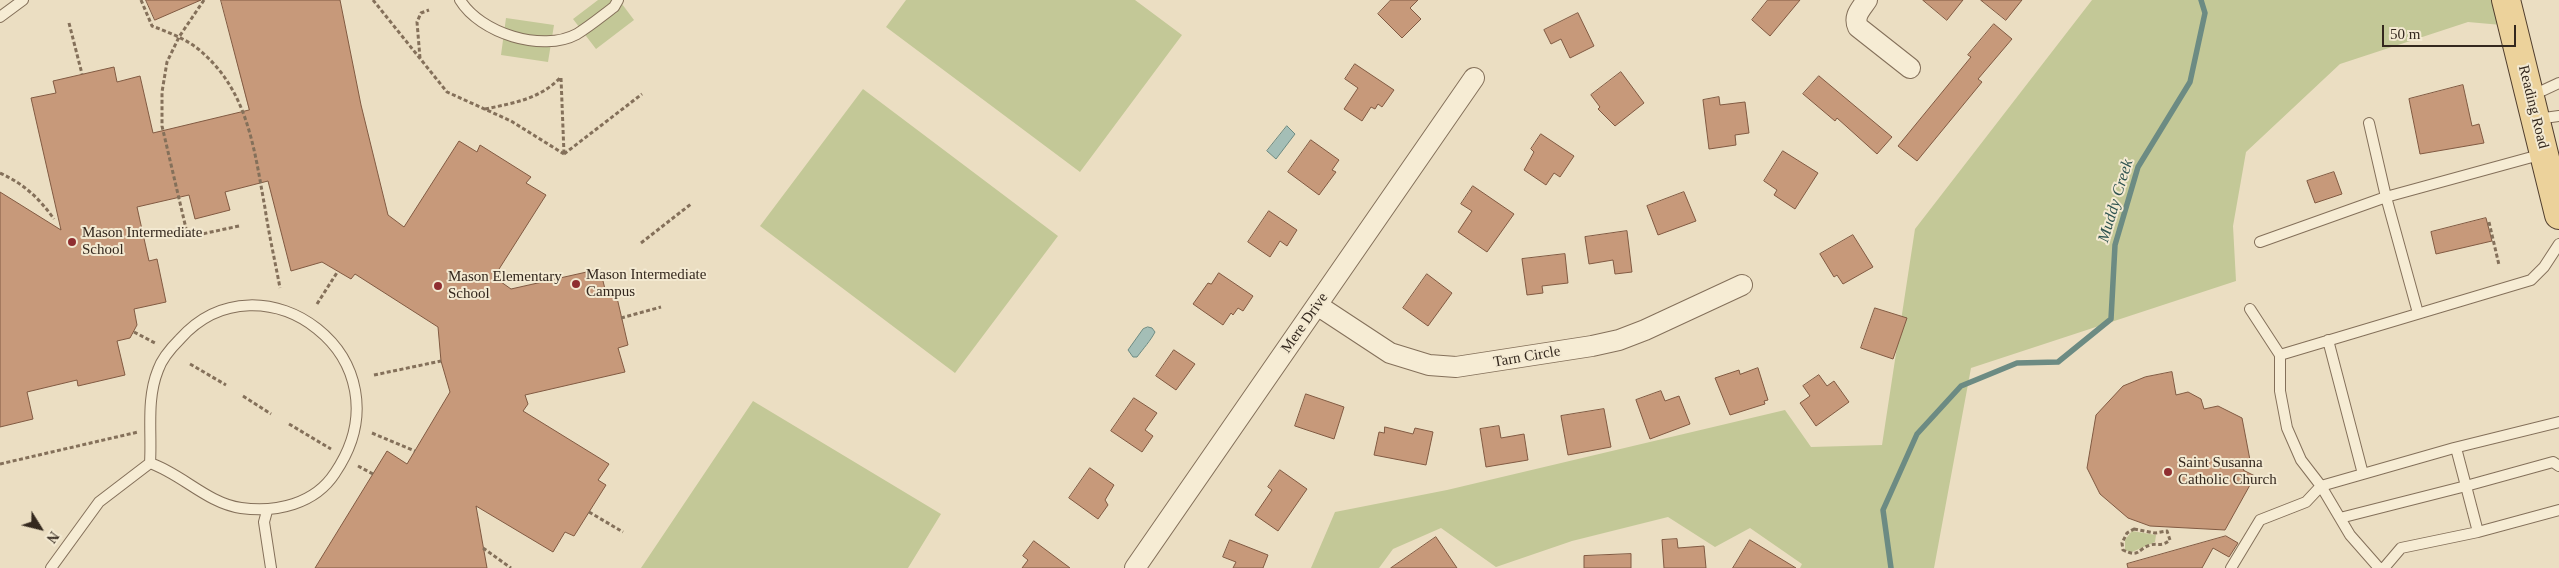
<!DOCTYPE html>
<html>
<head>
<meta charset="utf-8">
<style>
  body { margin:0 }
  #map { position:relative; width:2559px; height:568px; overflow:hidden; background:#ebdec2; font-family:Georgia,serif }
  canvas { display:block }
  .north { position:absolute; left:15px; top:503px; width:50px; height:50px; -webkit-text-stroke:4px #f3e9d1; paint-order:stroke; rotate:126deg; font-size:14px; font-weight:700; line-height:20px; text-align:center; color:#34281e }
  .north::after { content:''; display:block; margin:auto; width:18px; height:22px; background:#34281e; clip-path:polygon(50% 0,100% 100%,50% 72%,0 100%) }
  .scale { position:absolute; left:2382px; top:25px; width:134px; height:22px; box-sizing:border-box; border:2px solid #34281e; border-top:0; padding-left:6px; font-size:15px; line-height:18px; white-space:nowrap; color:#34281e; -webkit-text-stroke:4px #f3e9d1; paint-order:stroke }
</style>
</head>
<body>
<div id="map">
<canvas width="2559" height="568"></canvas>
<div class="north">N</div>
<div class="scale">50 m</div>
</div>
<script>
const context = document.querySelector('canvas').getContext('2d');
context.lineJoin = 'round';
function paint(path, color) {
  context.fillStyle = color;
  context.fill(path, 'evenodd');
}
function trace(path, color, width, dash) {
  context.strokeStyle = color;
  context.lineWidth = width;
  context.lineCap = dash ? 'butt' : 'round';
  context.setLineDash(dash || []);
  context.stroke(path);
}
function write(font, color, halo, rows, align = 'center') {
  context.font = font + ' Georgia,serif';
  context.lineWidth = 4;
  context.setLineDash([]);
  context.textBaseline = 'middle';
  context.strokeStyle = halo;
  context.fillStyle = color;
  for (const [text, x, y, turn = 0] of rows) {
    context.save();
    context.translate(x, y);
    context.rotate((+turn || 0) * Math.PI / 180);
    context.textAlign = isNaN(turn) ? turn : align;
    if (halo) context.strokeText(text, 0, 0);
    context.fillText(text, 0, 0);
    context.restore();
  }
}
paint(new Path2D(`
  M 598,0 L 619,0 L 634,20 L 596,49 L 573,19 Z
  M 906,0 L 1135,0 L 1182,35 L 1080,172 L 886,27 Z
  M 2092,0 L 2506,0 L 2513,26 L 2468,22 L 2340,64 L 2246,152 L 2233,226 L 2236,281 L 1971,368 L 1934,568 L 1800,568 L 1802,564 L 1750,528 L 1715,547 L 1668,517 L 1572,541 L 1496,567 L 1441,528 L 1393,549 L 1379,568 L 1311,568 L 1335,512 L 1447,490 L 1785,410 L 1811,447 L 1882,445 L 1915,229 Z
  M 506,18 L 554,25 L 548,62 L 501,55 Z
  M 863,89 L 1058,236 L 955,373 L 760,226 Z
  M 753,401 L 941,514 L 908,568 L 641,568 Z
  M 2132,531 L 2156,535 L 2155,542 L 2132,552 L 2125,550 L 2125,540 Z`), '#c3c897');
const water = new Path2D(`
  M 1287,126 L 1295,134 L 1276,159 L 1267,151 Z
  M 1148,327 L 1152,328 L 1155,332 C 1151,340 1143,349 1137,357 L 1133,357 L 1128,350 L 1143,329 Z`);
paint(water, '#a4beb6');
trace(water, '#6c8b83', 1);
trace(new Path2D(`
  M 1891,568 L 1883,510 L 1917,434 L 1961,386 L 2017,363 L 2058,362 L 2111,319 L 2115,245 L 2138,167 L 2190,82 L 2205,13 L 2201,0`), '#6c8b83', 5.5);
const building = new Path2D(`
  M 146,0 L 201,0 L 155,20 Z
  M 221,0 L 340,0 L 361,105 L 388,215 L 404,227 L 459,141 L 477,152 L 480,145 L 531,177 L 526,183 L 546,195 L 494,277 L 511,289 L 600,269 L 605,289 L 615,289 L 628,345 L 618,348 L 625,372 L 525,395 L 528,404 L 523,411 L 609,464 L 598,480 L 606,485 L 574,536 L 565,532 L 553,552 L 476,506 L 487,568 L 315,568 L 387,451 L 407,464 L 450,392 L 441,361 L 438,327 L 355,274 L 351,279 L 322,262 L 291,271 L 268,181 L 225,192 L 230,210 L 195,219 L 189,195 L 137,207 L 149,261 L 157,259 L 166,302 L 134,309 L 137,325 L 130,338 L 117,341 L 125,375 L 78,386 L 77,380 L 27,392 L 33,419 L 0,427 L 0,192 L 61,230 L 31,98 L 56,93 L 53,81 L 114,67 L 117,82 L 140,76 L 153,133 L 249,110 Z
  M 1391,0 L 1418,0 L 1410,8 L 1421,19 L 1402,38 L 1378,14 Z
  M 1768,0 L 1800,0 L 1770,36 L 1752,20 Z
  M 1923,0 L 1963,0 L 1947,20 Z
  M 1981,0 L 2022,0 L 2006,20 Z
  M 1578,13 L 1594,46 L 1570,58 L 1561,39 L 1551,44 L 1544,30 Z
  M 1994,24 L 2012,39 L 1978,79 L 1982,82 L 1917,161 L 1898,146 L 1971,57 L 1968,55 Z
  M 1355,64 L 1394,90 L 1382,107 L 1378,104 L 1375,109 L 1371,107 L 1362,121 L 1344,109 L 1358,88 L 1345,79 Z
  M 1621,72 L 1644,103 L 1615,126 L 1598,109 L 1600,107 L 1591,95 Z
  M 1819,76 L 1892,137 L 1877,154 L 1837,118 L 1835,121 L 1803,94 Z
  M 2463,85 L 2472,126 L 2479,124 L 2484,143 L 2420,154 L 2409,99 Z
  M 1719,97 L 1720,105 L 1745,102 L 1749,133 L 1735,135 L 1736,145 L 1709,149 L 1703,100 Z
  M 1541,134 L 1574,156 L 1560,177 L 1554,173 L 1546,185 L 1524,170 L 1534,152 L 1531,149 Z
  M 1311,140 L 1339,160 L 1332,170 L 1336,172 L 1319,195 L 1288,172 Z
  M 1783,151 L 1818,173 L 1795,209 L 1774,195 L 1777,190 L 1764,181 Z
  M 2334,172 L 2342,194 L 2315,203 L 2307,181 Z
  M 1473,186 L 1514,214 L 1487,252 L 1458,232 L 1472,211 L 1461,204 Z
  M 1684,192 L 1696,221 L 1658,235 L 1647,206 Z
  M 1269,211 L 1297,230 L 1287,246 L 1280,241 L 1270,257 L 1248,242 Z
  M 2486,218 L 2492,241 L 2436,254 L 2431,232 Z
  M 1627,231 L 1632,272 L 1615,274 L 1613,260 L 1589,264 L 1585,237 Z
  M 1853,235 L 1873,267 L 1843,284 L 1837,275 L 1834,277 L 1820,254 Z
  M 1565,254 L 1568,283 L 1542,286 L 1543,293 L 1527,295 L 1522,259 Z
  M 1219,273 L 1253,296 L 1243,311 L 1238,308 L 1233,315 L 1231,313 L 1223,325 L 1193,304 L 1208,283 L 1211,284 Z
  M 1427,274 L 1452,293 L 1428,326 L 1403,308 Z
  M 1875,308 L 1907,318 L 1893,359 L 1861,348 Z
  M 1174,350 L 1195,364 L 1176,390 L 1156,376 Z
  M 1758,368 L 1768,400 L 1764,401 L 1765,404 L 1730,415 L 1715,378 L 1739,370 L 1740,374 Z
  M 2172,372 L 2176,395 L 2188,392 L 2201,399 L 2204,409 L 2218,406 L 2242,418 L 2250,460 L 2243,470 L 2255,476 L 2225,530 L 2150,526 L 2128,518 L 2100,494 L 2087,468 L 2096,415 L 2123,386 L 2145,377 Z
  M 1819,375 L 1827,386 L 1834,381 L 1849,402 L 1816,426 L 1800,403 L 1810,396 L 1803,386 Z
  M 1661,391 L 1665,401 L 1679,396 L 1690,424 L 1650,439 L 1636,400 Z
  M 1306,394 L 1344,407 L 1334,439 L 1295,426 Z
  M 1134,398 L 1157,413 L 1145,430 L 1153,436 L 1142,452 L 1111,431 Z
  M 1604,409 L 1611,447 L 1568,455 L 1561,416 Z
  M 1499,426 L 1501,438 L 1524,434 L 1528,460 L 1486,467 L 1480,429 Z
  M 1385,427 L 1413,434 L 1415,428 L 1433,432 L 1426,465 L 1374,455 L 1379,432 L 1384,433 Z
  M 1090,468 L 1114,485 L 1105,500 L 1108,505 L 1098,519 L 1069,498 Z
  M 1280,470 L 1307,489 L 1278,531 L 1255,515 L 1272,490 L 1268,487 Z
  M 2226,536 L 2238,543 L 2229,557 L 2213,548 L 2202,568 L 2128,568 L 2127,564 Z
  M 1436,537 L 1457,568 L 1391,568 Z
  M 1677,539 L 1678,548 L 1704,546 L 1706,568 L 1664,568 L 1662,540 Z
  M 1230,540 L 1268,555 L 1263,568 L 1233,568 L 1236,562 L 1223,557 Z
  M 1750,540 L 1796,568 L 1733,568 Z
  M 1034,541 L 1070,568 L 1022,568 L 1028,560 L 1023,556 Z
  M 1631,554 L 1631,568 L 1584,568 L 1584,556 Z`);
paint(building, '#c7997a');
trace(building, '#815a42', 1);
const lane = new Path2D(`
  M 460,0 C 480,33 542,53 577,34 C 590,26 602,16 614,7 L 618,0
  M 0,17 L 23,0
  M 2531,96 L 2559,83
  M 2537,119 L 2559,116
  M 2260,242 L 2386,197 L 2369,123
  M 2250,309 L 2280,355 L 2280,391 L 2287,428 L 2301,460 L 2321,486 L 2350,535 L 2379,568
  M 2418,313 L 2386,197 L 2543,154
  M 2328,340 L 2363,474
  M 2280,355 L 2531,280 L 2544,267 L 2559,244
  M 267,511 L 264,522 L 271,568
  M 2340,518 L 2466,486 L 2456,448
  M 2478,532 L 2559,510
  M 51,568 L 99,502 L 150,463 C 152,432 146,400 158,370 C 162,358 171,348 180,339 C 261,248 413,358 335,473 C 315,504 276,513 241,508 C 207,503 182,474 150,463
  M 2231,568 L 2260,520 L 2306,502 L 2321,486 L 2454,448 L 2559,422
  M 2384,568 L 2401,548 L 2478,532 L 2466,486 L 2553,462 L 2559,466`);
const street = new Path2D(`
  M 1867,0 C 1861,9 1853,16 1858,27 L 1910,68
  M 1317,305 L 1390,353 L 1429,365 L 1456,367 L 1592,346 L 1619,340 L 1645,330 L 1742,285
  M 1135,568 L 1474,78`);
const primary = new Path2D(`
  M 2506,0 L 2559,215`);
trace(lane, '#84705a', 12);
trace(street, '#84705a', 22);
trace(primary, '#513e2e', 30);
trace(new Path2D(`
  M 141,0 L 152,26 C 170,33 190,40 205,55 C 249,95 255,154 265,208 C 269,235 275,261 280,288
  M 204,0 L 179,37 L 167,62 L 162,92 L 162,126 L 188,237 L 239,226
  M 373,0 L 447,92 L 511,121 L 564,154
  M 69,23 L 82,74
  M 420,58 L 417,22 L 421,13 L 429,10
  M 561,78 L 564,154
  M 485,109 C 514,103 540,99 561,77
  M 564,154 L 642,94
  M 0,173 C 24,184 39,198 54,219
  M 2489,222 L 2499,265
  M 641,243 L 691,204
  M 317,304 L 338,271
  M 621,318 L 661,307
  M 134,332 L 155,343
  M 190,364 L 226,385
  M 374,375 L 441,361
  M 243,396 L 271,414
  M 289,424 L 331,449
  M 372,433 L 415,451
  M 0,464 L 138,432
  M 358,466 L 373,474
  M 589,512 L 623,532
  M 2134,529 L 2155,533 L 2167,531 L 2170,540 C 2162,547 2158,543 2150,545 C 2136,550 2140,558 2123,550 L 2122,543 L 2127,533 Z
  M 483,548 L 511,568`), '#84705a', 3, [4, 2.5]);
trace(lane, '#f6ecd4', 10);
trace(street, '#f6ecd4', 20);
trace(primary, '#ecd29b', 28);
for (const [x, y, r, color] of [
  [72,242,5,"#8f2e30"],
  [576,284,5,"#8f2e30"],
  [438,286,5,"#8f2e30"],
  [2168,472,5,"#8f2e30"]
]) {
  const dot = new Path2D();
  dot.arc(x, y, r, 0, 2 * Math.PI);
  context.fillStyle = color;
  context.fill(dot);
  trace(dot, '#f3e9d1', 2);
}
write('15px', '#34281e', '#f3e9d1', [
  ["Reading Road",2533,107,76],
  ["Mere Drive",1305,323,-55],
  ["Tarn Circle",1527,357,-10]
]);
write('15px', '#34281e', '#f3e9d1', [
  ["Mason Intermediate",82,233],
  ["School",82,250],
  ["Mason Intermediate",586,275],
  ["Campus",586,292],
  ["Mason Elementary",448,277],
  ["School",448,294],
  ["Saint Susanna",2178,463],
  ["Catholic Church",2178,480]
], 'left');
write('italic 16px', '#2e5350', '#f3e9d1', [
  ["Muddy Creek",2116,201,-73]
]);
</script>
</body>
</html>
